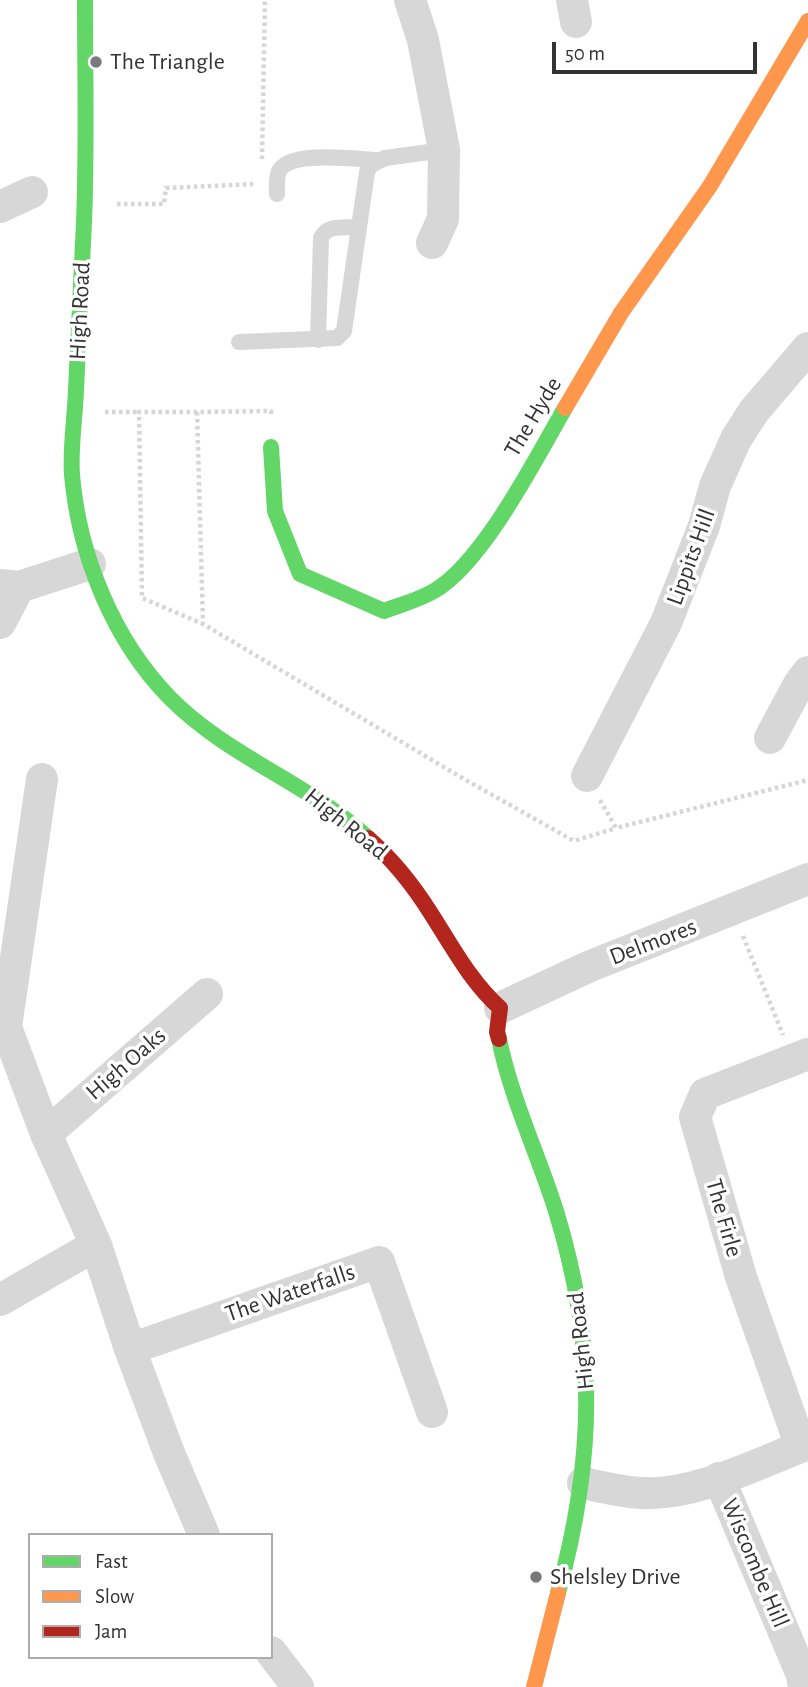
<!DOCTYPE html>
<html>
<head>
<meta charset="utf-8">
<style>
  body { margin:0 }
  #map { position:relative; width:808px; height:1687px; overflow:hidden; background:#fff; font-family:"Alegreya Sans",sans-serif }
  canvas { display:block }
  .legend { position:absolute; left:28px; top:1533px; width:245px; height:126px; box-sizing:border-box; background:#fff; border:2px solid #adadad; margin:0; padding:9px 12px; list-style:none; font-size:21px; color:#333 }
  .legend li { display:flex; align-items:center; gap:14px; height:35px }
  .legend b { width:35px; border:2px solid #adadad }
  .scale { position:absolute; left:552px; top:42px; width:205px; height:32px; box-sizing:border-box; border:4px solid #333; border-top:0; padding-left:9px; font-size:21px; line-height:24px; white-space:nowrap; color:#333; -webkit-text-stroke:5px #fff; paint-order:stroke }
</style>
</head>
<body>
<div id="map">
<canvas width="808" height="1687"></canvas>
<ul class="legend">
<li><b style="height:9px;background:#63d668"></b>Fast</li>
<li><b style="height:9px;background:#ff974d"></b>Slow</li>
<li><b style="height:9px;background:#b3261e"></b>Jam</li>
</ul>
<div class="scale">50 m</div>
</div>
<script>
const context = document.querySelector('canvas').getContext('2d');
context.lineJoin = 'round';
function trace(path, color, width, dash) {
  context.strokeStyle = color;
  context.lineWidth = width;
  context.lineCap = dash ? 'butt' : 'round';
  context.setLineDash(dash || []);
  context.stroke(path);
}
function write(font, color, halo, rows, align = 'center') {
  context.font = font + ' "Alegreya Sans",sans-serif';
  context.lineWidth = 7;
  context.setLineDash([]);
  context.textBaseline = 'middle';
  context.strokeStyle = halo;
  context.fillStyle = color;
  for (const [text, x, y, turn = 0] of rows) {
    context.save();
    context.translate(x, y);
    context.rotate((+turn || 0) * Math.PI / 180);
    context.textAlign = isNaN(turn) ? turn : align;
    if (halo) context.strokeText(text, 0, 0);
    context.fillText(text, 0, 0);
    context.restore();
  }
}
trace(new Path2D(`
  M 262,159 L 265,0
  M 117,204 L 164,204 L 166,188 L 256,184
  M 105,412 L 139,412
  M 197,412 L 139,412 L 142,598 L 203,624
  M 271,414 L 271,411 L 197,412 L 203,624 L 464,779 L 574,841 L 616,828
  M 600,800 L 616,828 L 808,780
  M 743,936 L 783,1035`), '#d6d6d6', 4.5, [3.5, 3.5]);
trace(new Path2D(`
  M 277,194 C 277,187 276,178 279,171 C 290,150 356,159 376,160
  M 318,340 L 321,238 C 327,224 345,228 358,227
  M 239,342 L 337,338 L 344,331 L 367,172 L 371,165 L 385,158 L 444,150`), '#d7d7d7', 16);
trace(new Path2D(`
  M 410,0 L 423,40 L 444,150 L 443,219 L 432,243
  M 572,0 L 576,22
  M 0,207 L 32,192
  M 0,585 L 19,587 L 90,564
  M 0,623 L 19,587
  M 770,738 L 799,684 L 808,672
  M 587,776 L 666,623 L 704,526 L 715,486 L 736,439 L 754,411 L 808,348
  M 42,779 L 6,1027 L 46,1134 L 96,1245 L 130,1349 L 169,1453 L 204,1535
  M 500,1008 L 588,967 L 808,879
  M 46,1134 L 207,994
  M 0,1300 L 96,1245
  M 130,1349 L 379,1262 L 432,1412
  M 801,1447 L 741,1277 L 695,1117 L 705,1094 L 808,1054
  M 719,1478 L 802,1675 L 804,1687
  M 583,1483 C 602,1487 622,1492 642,1493 C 695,1496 759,1463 808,1444
  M 271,1652 L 298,1687`), '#d7d7d7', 32);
trace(new Path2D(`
  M 85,0 C 85,74 87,148 84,222 C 81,278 79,334 76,390 C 75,418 70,448 72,475 C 79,555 113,640 170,698 C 227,756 308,783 368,838
  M 271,447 L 275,511 L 300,574 L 384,611 C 400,605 419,600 434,591 C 483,563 536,458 565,408
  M 499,1039 C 511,1098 538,1154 556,1211 C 597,1345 595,1458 558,1593`), '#63d668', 16);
trace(new Path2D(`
  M 565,408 L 621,313 L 710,186 L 808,21
  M 534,1687 L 558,1593`), '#ff974d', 16);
trace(new Path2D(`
  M 368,838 C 392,859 413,885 430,912 C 452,946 470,981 500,1008 L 497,1032 L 499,1039`), '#b3261e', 16);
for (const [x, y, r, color] of [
  [96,62,7,"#7a7a7a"],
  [536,1577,7,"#7a7a7a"]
]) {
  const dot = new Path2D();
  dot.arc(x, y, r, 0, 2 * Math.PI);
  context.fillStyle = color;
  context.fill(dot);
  trace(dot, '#fff', 2.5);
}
write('24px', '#333', '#fff', [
  ["The Triangle",110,62],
  ["Shelsley Drive",550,1577]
], 'left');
write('24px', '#333', '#fff', [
  ["High Road",80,311,-87],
  ["The Hyde",533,417,-59],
  ["Lippits Hill",691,557,-70],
  ["High Road",346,824,39],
  ["Delmores",653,942,-21],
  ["High Oaks",126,1064,-41],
  ["The Firle",724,1218,74],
  ["The Waterfalls",290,1293,-19],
  ["High Road",581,1341,-96],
  ["Wiscombe Hill",755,1563,67]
]);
</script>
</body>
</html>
